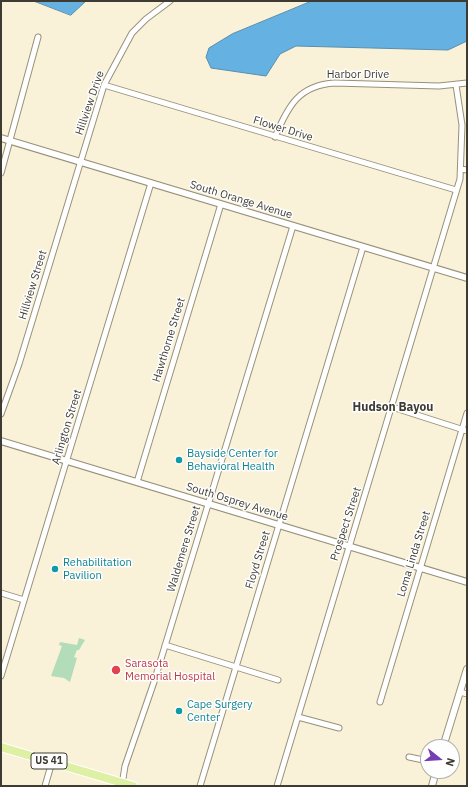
<!DOCTYPE html>
<html>
<head>
<meta charset="utf-8">
<style>
  body { margin:0 }
  #map { position:relative; width:468px; height:787px; overflow:hidden; background:#f9f1d8; font-family:"IBM Plex Sans",sans-serif }
  canvas { display:block }
  .frame { position:absolute; inset:0; border:2px solid #3e3c32; pointer-events:none }
  .north { position:absolute; left:420px; top:739px; width:40px; height:40px; box-sizing:border-box; background:#fefefe; border:1px solid #b1b0ac; border-radius:50%; rotate:107deg; font-size:11px; font-weight:700; line-height:16px; text-align:center; color:#3e3c32 }
  .north::after { content:''; display:block; margin:auto; width:14px; height:18px; background:#753eb5; clip-path:polygon(50% 0,100% 100%,50% 72%,0 100%) }
</style>
</head>
<body>
<div id="map">
<canvas width="468" height="787"></canvas>
<div class="frame"></div>
<div class="north">N</div>
</div>
<script>
const context = document.querySelector('canvas').getContext('2d');
context.lineJoin = 'round';
function paint(path, color) {
  context.fillStyle = color;
  context.fill(path, 'evenodd');
}
function trace(path, color, width, dash) {
  context.strokeStyle = color;
  context.lineWidth = width;
  context.lineCap = dash ? 'butt' : 'round';
  context.setLineDash(dash || []);
  context.stroke(path);
}
function write(font, color, halo, rows, align = 'center') {
  context.font = font + ' "IBM Plex Sans",sans-serif';
  context.lineWidth = 3;
  context.setLineDash([]);
  context.textBaseline = 'middle';
  context.strokeStyle = halo;
  context.fillStyle = color;
  for (const [text, x, y, turn = 0] of rows) {
    context.save();
    context.translate(x, y);
    context.rotate((+turn || 0) * Math.PI / 180);
    context.textAlign = isNaN(turn) ? turn : align;
    if (halo) context.strokeText(text, 0, 0);
    context.fillText(text, 0, 0);
    context.restore();
  }
}
paint(new Path2D(`
  M 79,638 L 85,640 L 79,650 L 77,650 L 74,657 L 77,658 L 70,682 L 64,678 L 51,676 L 62,646 L 59,645 L 60,642 L 77,645 Z`), '#b3ddb8');
const water = new Path2D(`
  M 34,1 L 86,1 L 71,15 Z
  M 312,1 L 467,1 L 467,41 L 448,50 L 296,46 L 280,54 L 266,76 L 211,68 L 206,57 L 209,48 L 232,34 Z`);
paint(water, '#64b1e2');
trace(water, '#598ead', 1);
const minor = new Path2D(`
  M 104,85 L 456,190
  M 275,137 C 288,106 299,85 335,83 L 439,86 L 467,83
  M 461,169 L 467,170
  M 1,173 L 38,37
  M 392,407 L 467,431
  M 1,414 L 19,364 L 104,85 L 132,33 L 146,19 L 170,1
  M 137,482 L 221,204
  M 1,593 L 24,600
  M 165,645 L 278,680
  M 1,676 L 151,183
  M 460,692 L 467,694
  M 380,702 L 467,413
  M 298,717 L 339,728
  M 409,757 L 428,761
  M 122,785 L 125,766 L 154,682 L 293,226
  M 45,786 L 52,762
  M 200,786 L 363,247
  M 277,786 L 460,179 L 462,125 L 456,85`);
const tertiary = new Path2D(`
  M 1,138 L 467,278
  M 1,441 L 467,582
  M 443,747 L 467,669
  M 432,786 L 436,771`);
const primary = new Path2D(`
  M 1,747 L 133,786`);
trace(minor, '#98917a', 7);
trace(tertiary, '#98917a', 8);
trace(primary, '#fff', 10);
trace(minor, '#fff', 5);
trace(tertiary, '#fff', 6);
trace(primary, '#ddf0a3', 8);
for (const [x, y, r, color] of [
  [179,460,4,"#0f9aa8"],
  [55,569,4,"#0f9aa8"],
  [116,670,5,"#e0444e"],
  [179,711,4,"#0f9aa8"]
]) {
  const dot = new Path2D();
  dot.arc(x, y, r, 0, 2 * Math.PI);
  context.fillStyle = color;
  context.fill(dot);
  trace(dot, '#fefefe', 1.5);
}
for (const [x, y, w] of [
  [49,761,36]
]) {
  const box = new Path2D();
  box.roundRect(x - w / 2, y - 8, w, 16, 3);
  context.fillStyle = '#fefefe';
  context.fill(box);
  trace(box, '#3e3c32', 1);
}
write('bold 10px', '#3e3c32', null, [
  ["US 41",49,761]
]);
write('11px', '#3e3c32', '#fefefe', [
  ["Harbor Drive",358,75],
  ["Hillview Drive",90,103,-71],
  ["Flower Drive",283,129,17],
  ["South Orange Avenue",241,200,17],
  ["Hillview Street",33,285,-73],
  ["Hawthorne Street",169,340,-73],
  ["Arlington Street",67,427,-73],
  ["South Osprey Avenue",237,502,17],
  ["Prospect Street",346,524,-72],
  ["Waldemere Street",184,549,-73],
  ["Loma Linda Street",414,554,-73],
  ["Floyd Street",258,560,-73]
]);
write('11px', '#0d838f', '#fefefe', [
  ["Bayside Center for",187,454],
  ["Behavioral Health",187,467],
  ["Rehabilitation",63,563],
  ["Pavilion",63,576],
  ["Cape Surgery",187,705],
  ["Center",187,718]
], 'left');
write('11px', '#be3a42', '#fefefe', [
  ["Sarasota",125,664],
  ["Memorial Hospital",125,677]
], 'left');
write('bold 12px', '#3e3c32', '#fefefe', [
  ["Hudson Bayou",393,408]
]);
</script>
</body>
</html>
